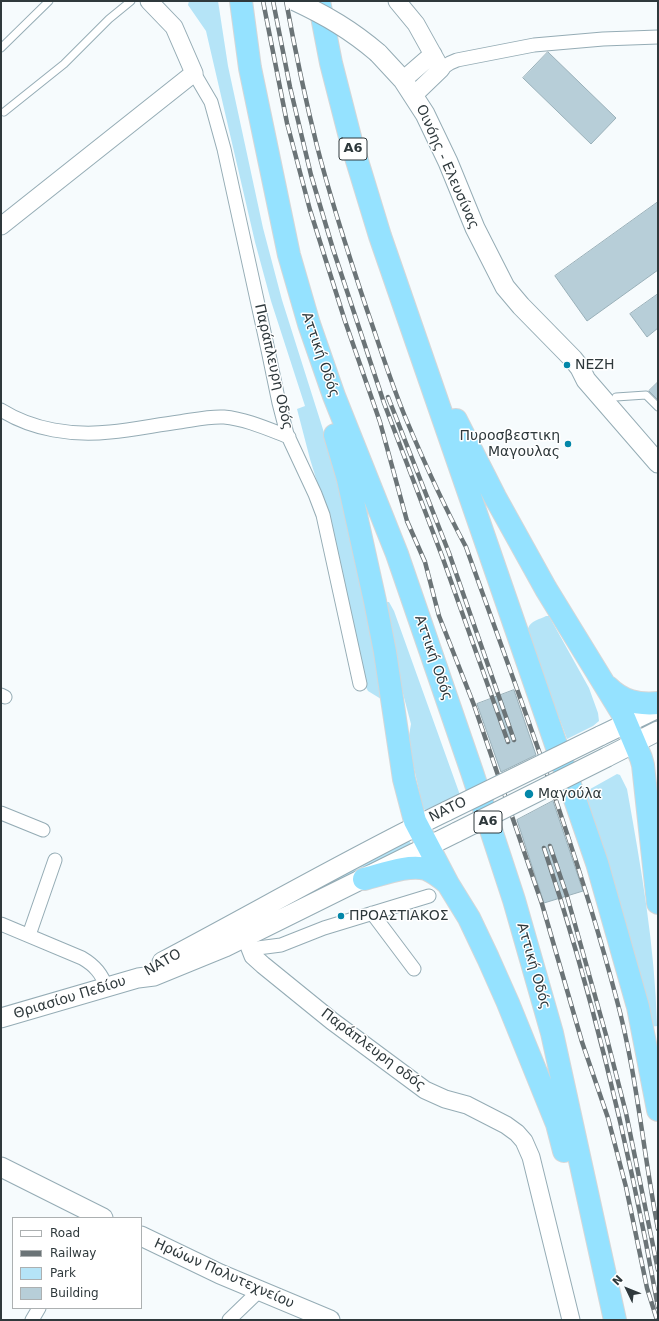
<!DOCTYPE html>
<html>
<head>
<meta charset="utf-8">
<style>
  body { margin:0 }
  #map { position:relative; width:659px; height:1321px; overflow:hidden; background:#f6fbfd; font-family:"DejaVu Sans",sans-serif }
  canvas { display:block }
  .frame { position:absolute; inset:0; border:2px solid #2f393c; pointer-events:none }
  .legend { position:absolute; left:12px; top:1217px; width:130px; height:92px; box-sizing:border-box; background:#fff; border:1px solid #acb0b1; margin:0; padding:5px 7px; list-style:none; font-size:12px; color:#2f393c }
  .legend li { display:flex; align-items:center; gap:8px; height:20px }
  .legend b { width:20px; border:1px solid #acb0b1 }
  .north { position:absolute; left:607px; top:1269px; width:40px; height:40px; -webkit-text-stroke:3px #fff; paint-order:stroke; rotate:313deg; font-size:11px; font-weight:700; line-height:16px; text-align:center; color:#2f393c }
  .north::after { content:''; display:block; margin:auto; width:14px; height:18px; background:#2f393c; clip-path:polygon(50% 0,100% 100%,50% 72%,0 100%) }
</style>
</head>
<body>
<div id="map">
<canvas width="659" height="1321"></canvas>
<div class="frame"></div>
<ul class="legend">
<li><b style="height:5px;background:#fff"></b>Road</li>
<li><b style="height:5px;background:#6b7477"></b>Railway</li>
<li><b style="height:11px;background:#b5e4f7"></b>Park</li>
<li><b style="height:11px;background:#b7ced8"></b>Building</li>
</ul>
<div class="north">N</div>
</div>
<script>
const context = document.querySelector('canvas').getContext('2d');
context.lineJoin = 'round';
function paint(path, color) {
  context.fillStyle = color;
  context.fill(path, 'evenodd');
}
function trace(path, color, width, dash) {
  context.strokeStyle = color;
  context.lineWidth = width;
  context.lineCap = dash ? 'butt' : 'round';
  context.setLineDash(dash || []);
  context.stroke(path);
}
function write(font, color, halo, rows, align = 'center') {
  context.font = font + ' "DejaVu Sans",sans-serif';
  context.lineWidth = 3;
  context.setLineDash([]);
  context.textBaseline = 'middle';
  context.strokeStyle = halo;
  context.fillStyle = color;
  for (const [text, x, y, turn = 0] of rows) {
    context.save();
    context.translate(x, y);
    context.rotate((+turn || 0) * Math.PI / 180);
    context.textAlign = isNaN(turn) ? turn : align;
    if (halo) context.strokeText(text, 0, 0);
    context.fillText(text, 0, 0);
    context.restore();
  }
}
paint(new Path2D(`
  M 189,1 L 218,1 L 228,66 L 263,228 L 282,300 L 333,461 L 370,620 L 382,698 L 381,699 L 368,691 L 363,682 L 335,540 L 310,459 L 297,409 L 305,406 L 271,301 L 255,242 L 206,31 L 188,5 Z
  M 387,602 L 389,602 L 394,611 L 460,795 L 426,810 L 423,809 L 408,741 L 411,724 L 402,690 L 384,603 Z
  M 546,616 L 549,616 L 589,688 L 598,713 L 599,721 L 593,726 L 567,739 L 527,634 C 528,621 536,621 546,616 Z
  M 617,774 L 620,775 L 627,789 C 641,867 655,946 657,1026 L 651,1027 L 583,793 Z
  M 408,839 L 412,845 L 234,937 L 232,931 Z`), '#b5e4f7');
const building = new Path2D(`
  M 548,52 L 616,118 L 591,144 L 523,78 Z
  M 658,202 L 658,270 L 587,321 L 555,276 Z
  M 658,294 L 658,328 L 647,337 L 630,314 Z
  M 658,382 L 658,400 L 649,391 Z
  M 514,690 L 536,755 L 501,772 L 477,704 Z
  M 553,801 L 583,891 L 544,903 L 517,820 Z`);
paint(building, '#b7ced8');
trace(building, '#99b0b9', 1);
const service = new Path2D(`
  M 1,48 L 49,1
  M 4,112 L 64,64 L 109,19 L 131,1
  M 616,397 L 646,395 L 658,407`);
const minor = new Path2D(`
  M 441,69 L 450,63 L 457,60 L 534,45 L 603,39 L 658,37
  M 194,73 L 211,102 L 224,149 L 268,350 L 279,403 L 287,434 L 315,494 L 323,515 L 360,684
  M 1,410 C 33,430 73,436 110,432 C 133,430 156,425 179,422 C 193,420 210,416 224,417 C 246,419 268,429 289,437
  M 1,695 L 5,697
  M 1,813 L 43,830
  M 372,913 L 414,969
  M 1,924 L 82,958 C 94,965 102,973 106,987
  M 29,935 L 55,860
  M 250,949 L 281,945 L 324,928 L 429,896
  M 32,1320 L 39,1308
  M 229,1320 L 259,1291`);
const tertiary = new Path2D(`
  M 397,1 L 416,24 L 441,69 L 414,95
  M 403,80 L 433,54
  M 1,226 L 194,73 L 174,27 L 149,1
  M 246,938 L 253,956 L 263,965 L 332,1021 L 425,1090 L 445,1099 L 467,1105 L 506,1125 L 517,1133 L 524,1141 L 531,1157 L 571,1320`);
const secondary = new Path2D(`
  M 378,53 L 403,80 L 425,114 L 448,162 L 475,228 L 505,287 L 521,306 L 573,359 L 580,368 L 586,380 L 658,463
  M 600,736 L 658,708
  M 607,757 L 658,731
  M 162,962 C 257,912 350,858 447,811
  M 1,1018 L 138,978 L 154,976 L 225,947 L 457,832
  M 1,1167 L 103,1218
  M 141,1236 L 220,1274 L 330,1320`);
const motorway = new Path2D(`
  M 241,1 L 250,68 L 289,255 L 309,324 L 334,396 L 397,554 L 472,772 L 514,900 L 552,1033 L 615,1320
  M 319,1 L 331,63 L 351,141 L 380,236 L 597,863 L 638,1007 L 658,1110
  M 456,420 L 495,497 L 546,589 L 622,713 L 641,758 L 643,765 L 658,903
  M 335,435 L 348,479 L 375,601 L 385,652 L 404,779 L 415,821 L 448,884 L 469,918 L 488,958 L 508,1003 L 557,1124 L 564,1151
  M 608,687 C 622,701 638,705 658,703
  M 364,879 C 381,875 408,864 426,869 C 434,872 440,877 447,883`);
trace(service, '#95acb5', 9);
trace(minor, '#95acb5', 15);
trace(tertiary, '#95acb5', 19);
trace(secondary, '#95acb5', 21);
trace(motorway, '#d5d7d8', 24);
trace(service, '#fff', 7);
trace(minor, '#fff', 13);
trace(tertiary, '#fff', 17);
trace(secondary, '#fff', 19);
trace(motorway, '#95e2ff', 22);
const rail = new Path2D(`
  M 263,1 L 287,123 L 310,210 L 345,321 L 380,422 L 407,521 L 425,562 L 439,616 L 474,705 L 542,904 L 582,1042 L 608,1118 L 626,1187 L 647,1288 L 657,1320
  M 273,1 L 290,87 L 311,175 L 333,249 L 384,403 L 442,556 L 508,742
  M 286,1 C 295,50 305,98 317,146 C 331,201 349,256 367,310 C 380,347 391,383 406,419 C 424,462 444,506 466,547 C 519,696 576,845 616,997 C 637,1073 643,1152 658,1229
  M 388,397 L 449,553 L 514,740
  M 550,846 L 567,896 L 606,1035 L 626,1113 L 658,1270
  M 544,848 C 594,998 630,1152 658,1307`);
trace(rail, '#6b7477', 4.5);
trace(rail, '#fff', 3, [9]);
const secondaryBridge = new Path2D(`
  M 295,1 C 327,16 351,30 378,53
  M 447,811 L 600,736
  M 457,832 L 607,757`);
trace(secondaryBridge, '#95acb5', 21, []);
trace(secondaryBridge, '#fff', 19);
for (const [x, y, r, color] of [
  [567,365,4,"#0387a9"],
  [568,444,4,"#0387a9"],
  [529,794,5,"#0387a9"],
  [341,916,4,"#0387a9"]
]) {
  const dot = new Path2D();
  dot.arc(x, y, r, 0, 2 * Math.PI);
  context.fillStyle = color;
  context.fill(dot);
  trace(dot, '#fff', 1.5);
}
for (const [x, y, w] of [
  [353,149,28],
  [488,822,28]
]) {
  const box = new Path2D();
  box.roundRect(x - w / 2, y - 11, w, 22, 3);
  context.fillStyle = '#fff';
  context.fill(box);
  trace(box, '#2f393c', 1);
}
write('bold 13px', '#2f393c', null, [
  ["Α6",353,149],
  ["Α6",488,822]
]);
write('14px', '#2f393c', '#fff', [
  ["Οινόης - Ελευσίνας",447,167,66],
  ["Αττική Οδός",320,355,71],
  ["Παράπλευρη Οδός",273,367,77],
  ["Αττική Οδός",433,658,71],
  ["ΝΑΤΟ",448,810,-26],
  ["ΝΑΤΟ",163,963,-30],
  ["Αττική Οδός",533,966,74],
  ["Θριασίου Πεδίου",70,998,-17],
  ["Παράπλευρη οδός",373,1050,37],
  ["Ηρώων Πολυτεχνείου",224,1274,24]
]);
write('14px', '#2f393c', '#fff', [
  ["ΝΕΖΗ",575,365],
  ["Πυροσβεστικη",560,436,"right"],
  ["Μαγουλας",560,452,"right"],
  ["Μαγούλα",538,794],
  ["ΠΡΟΑΣΤΙΑΚΟΣ",349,916]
], 'left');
</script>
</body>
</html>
